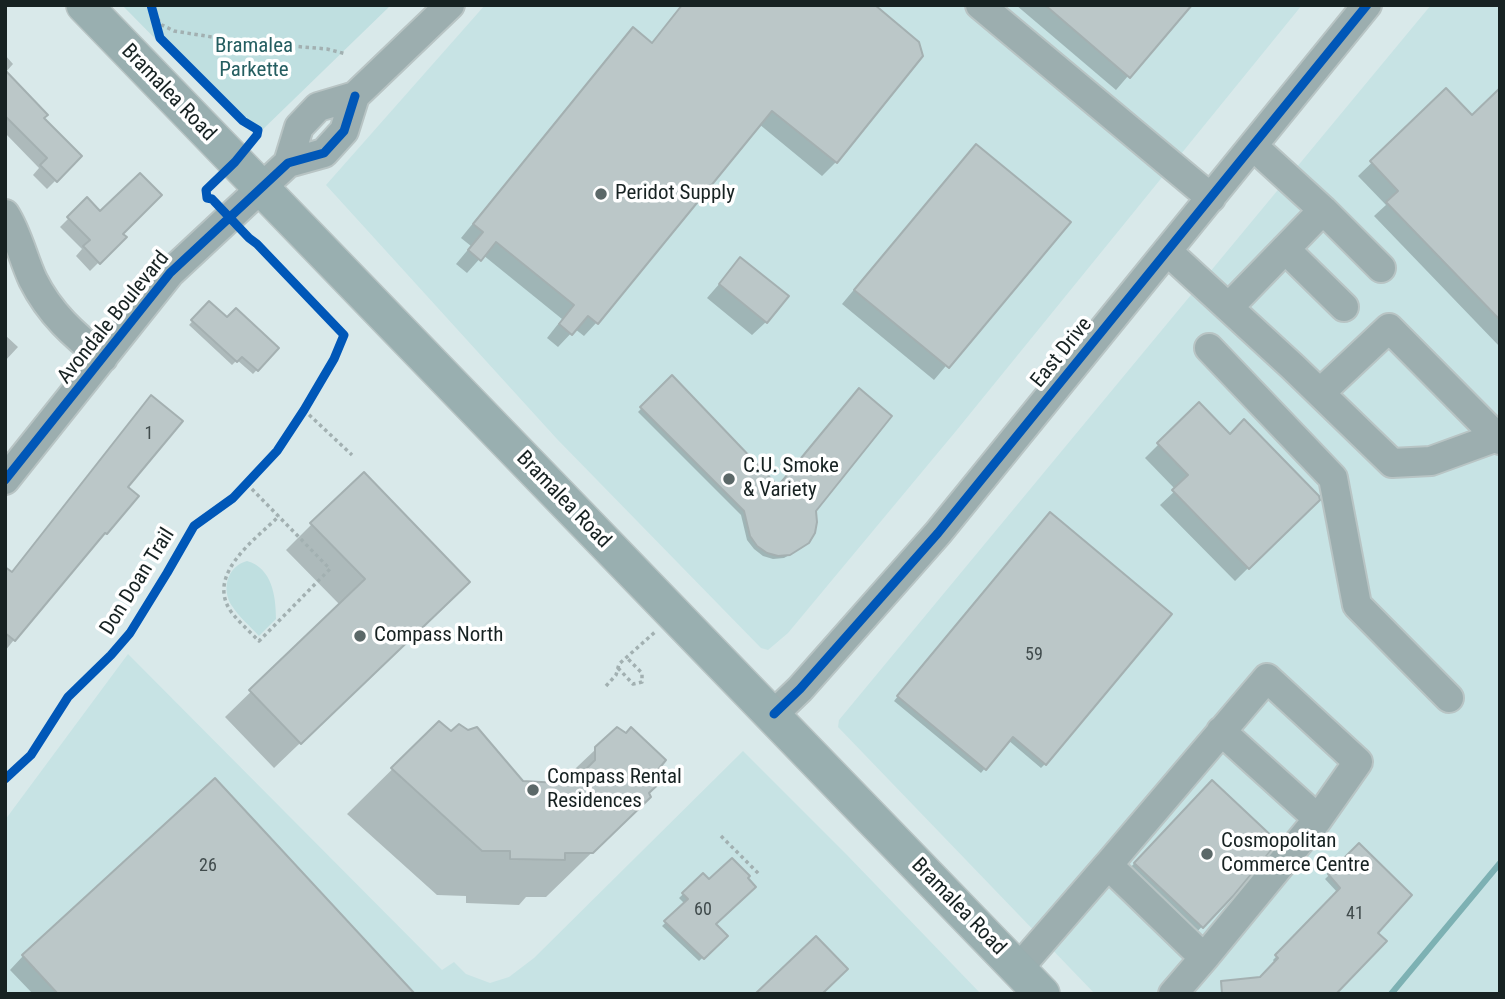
<!DOCTYPE html>
<html>
<head>
<meta charset="utf-8">
<style>
  body { margin:0 }
  #map { position:relative; width:1505px; height:999px; overflow:hidden; background:#d9e9ea; font-family:"Roboto Condensed",sans-serif }
  canvas { display:block }
  .frame { position:absolute; inset:0; border:7px solid #172222; pointer-events:none }
</style>
</head>
<body>
<div id="map">
<canvas width="1505" height="999"></canvas>
<div class="frame"></div>
</div>
<script>
const context = document.querySelector('canvas').getContext('2d');
context.lineJoin = 'round';
function paint(path, color) {
  context.fillStyle = color;
  context.fill(path, 'evenodd');
}
function trace(path, color, width, dash) {
  context.strokeStyle = color;
  context.lineWidth = width;
  context.lineCap = dash ? 'butt' : 'round';
  context.setLineDash(dash || []);
  context.stroke(path);
}
function write(font, color, halo, rows, align = 'center') {
  context.font = font + ' "Roboto Condensed",sans-serif';
  context.lineWidth = 7;
  context.setLineDash([]);
  context.textBaseline = 'middle';
  context.strokeStyle = halo;
  context.fillStyle = color;
  for (const [text, x, y, turn = 0] of rows) {
    context.save();
    context.translate(x, y);
    context.rotate((+turn || 0) * Math.PI / 180);
    context.textAlign = isNaN(turn) ? turn : align;
    if (halo) context.strokeText(text, 0, 0);
    context.fillText(text, 0, 0);
    context.restore();
  }
}
paint(new Path2D(`
  M 485,5 L 1302,5 L 956,431 L 788,633 L 768,650 L 761,648 L 557,439 L 326,185 Z
  M 1431,5 L 1500,5 L 1500,994 L 1095,994 L 838,727 L 839,720 Z
  M 128,654 L 442,970 L 454,962 L 466,974 L 490,983 L 509,977 L 534,958 L 743,751 L 847,855 L 981,994 L 5,994 L 5,820 Z`), '#c7e3e4');
paint(new Path2D(`
  M 122,5 L 391,5 L 257,135 L 187,71 Z
  M 247,561 C 272,568 276,596 276,619 L 259,636 C 250,626 239,617 232,606 C 221,590 227,566 247,561 Z`), '#bfdfe0');
paint(new Path2D(`
  M 682,5 L 921,56 L 836,162 L 822,176 L 759,124 L 597,322 L 584,336 L 575,329 L 558,347 L 547,338 L 562,319 L 483,255 L 467,273 L 456,264 L 471,246 L 461,238 L 620,43 L 633,29 L 651,44 Z
  M 1016,5 L 1189,5 L 1116,90 Z
  M 5,55 L 13,64 L 5,73 Z
  M 5,73 L 42,118 L 80,156 L 47,189 L 33,175 L 39,168 L 5,133 Z
  M 1500,90 L 1500,347 L 1374,216 L 1386,205 L 1358,176 L 1446,91 L 1472,117 Z
  M 963,159 L 1068,222 L 934,380 L 842,304 Z
  M 87,200 L 124,237 L 90,271 L 76,256 L 82,249 L 60,227 Z
  M 741,259 L 766,322 L 752,335 L 707,298 Z
  M 209,303 L 227,319 L 277,348 L 253,374 L 237,360 L 232,365 L 189,325 Z
  M 5,335 L 18,347 L 5,361 Z
  M 672,377 L 778,488 L 808,542 L 803,547 L 784,558 L 773,559 L 763,556 L 754,549 L 747,540 L 741,515 L 638,412 Z
  M 151,397 L 126,487 L 106,533 L 51,594 L 5,651 L 5,580 Z
  M 1199,404 L 1230,436 L 1318,499 L 1235,581 L 1160,505 L 1176,490 L 1145,458 Z
  M 1046,519 L 1045,764 L 1041,768 L 1008,740 L 981,773 L 894,701 Z
  M 312,524 L 442,607 L 274,768 L 225,717 L 340,605 L 286,550 Z
  M 439,723 L 522,783 L 558,785 L 596,749 L 655,771 L 647,794 L 649,797 L 546,897 L 526,897 L 519,905 L 466,903 L 466,896 L 437,895 L 347,814 Z
  M 1212,783 L 1233,894 L 1193,936 L 1126,872 Z
  M 1359,846 L 1376,933 L 1261,979 L 1275,963 L 1273,960 L 1338,893 L 1325,879 Z
  M 703,875 L 709,882 L 714,924 L 726,936 L 699,961 L 662,926 L 685,904 L 679,898 Z
  M 23,956 L 413,994 L 33,994 L 10,970 Z`), '#0003');
trace(new Path2D(`
  M 1391,994 L 1500,863`), '#7db1b3', 6);
const building = new Path2D(`
  M 682,5 L 875,5 L 919,42 L 923,56 L 837,163 L 772,111 L 598,324 L 588,316 L 572,335 L 559,324 L 574,305 L 496,242 L 481,261 L 468,250 L 483,232 L 473,224 L 633,27 L 652,43 Z
  M 1045,5 L 1192,5 L 1130,78 Z
  M 5,70 L 48,115 L 44,118 L 82,156 L 57,182 L 40,165 L 47,158 L 5,116 Z
  M 1446,88 L 1472,115 L 1500,88 L 1500,320 L 1386,202 L 1398,191 L 1370,161 Z
  M 976,144 L 1071,222 L 949,368 L 854,290 Z
  M 140,173 L 162,195 L 123,234 L 127,237 L 100,264 L 83,246 L 90,240 L 67,217 L 87,197 L 100,211 Z
  M 740,257 L 789,296 L 767,323 L 719,284 Z
  M 209,301 L 227,317 L 236,308 L 279,348 L 258,371 L 242,357 L 237,362 L 191,320 Z
  M 672,375 L 778,486 L 859,388 L 892,416 L 816,511 L 817,522 L 815,533 L 809,543 L 790,555 L 778,556 L 767,553 L 757,546 L 750,536 L 744,511 L 640,407 Z
  M 151,395 L 183,421 L 128,487 L 139,496 L 107,534 L 105,533 L 15,641 L 5,633 L 5,567 L 12,572 Z
  M 1199,402 L 1230,434 L 1244,419 L 1319,496 L 1320,500 L 1249,569 L 1172,490 L 1188,475 L 1157,443 Z
  M 364,472 L 470,582 L 301,744 L 249,690 L 365,579 L 310,523 Z
  M 1050,512 L 1172,614 L 1046,765 L 1013,737 L 986,770 L 897,696 Z
  M 439,721 L 451,731 L 459,724 L 468,730 L 477,727 L 523,781 L 559,783 L 559,781 L 574,781 L 595,760 L 595,747 L 617,727 L 626,733 L 631,727 L 666,760 L 657,771 L 665,778 L 649,793 L 651,797 L 593,853 L 565,853 L 565,860 L 510,859 L 510,851 L 482,851 L 391,768 Z
  M 215,778 L 415,994 L 58,994 L 22,955 Z
  M 1212,780 L 1278,842 L 1234,895 L 1203,928 L 1134,863 Z
  M 1359,843 L 1412,895 L 1378,933 L 1387,941 L 1336,994 L 1222,994 L 1221,981 L 1260,977 L 1278,958 L 1275,955 L 1340,888 L 1328,874 Z
  M 732,858 L 750,876 L 748,878 L 756,887 L 716,924 L 728,936 L 704,959 L 664,921 L 688,899 L 682,893 L 703,873 L 709,879 Z
  M 816,936 L 848,969 L 822,994 L 755,994 Z`);
paint(building, '#bbc7c8');
trace(building, '#a4b0b1', 2);
const minor = new Path2D(`
  M 980,5 L 1211,198
  M 1253,146 L 1323,210 L 1381,268
  M 288,163 L 299,127 L 318,107 L 355,96 L 450,5
  M 5,214 C 18,234 23,259 33,280 C 50,314 74,335 103,358
  M 1285,249 L 1344,307
  M 1167,251 L 1293,367 L 1392,463 L 1431,461 L 1497,437 L 1500,440
  M 1229,307 L 1323,210
  M 1209,348 L 1333,478 L 1357,605 L 1449,698
  M 1320,393 L 1389,328 L 1497,437
  M 5,480 L 170,273 L 288,163 L 324,153 L 344,131 L 355,96
  M 774,714 L 800,689 L 938,533 L 1367,5
  M 1221,731 L 1318,819
  M 1108,865 L 1267,678 L 1358,762 L 1318,819 L 1204,958
  M 1018,969 L 1108,865 L 1204,958 L 1173,994`);
const major = new Path2D(`
  M 84,5 L 1042,994`);
trace(minor, '#b8c4c4', 32);
trace(major, '#b8c4c4', 38);
trace(new Path2D(`
  M 153,13 L 162,25 L 174,31 L 244,42 L 327,49 L 346,54
  M 212,186 L 205,193 L 207,198 L 212,199
  M 304,410 L 352,455
  M 247,484 L 330,569 L 259,641 C 250,632 240,623 232,613 C 204,575 255,540 279,516
  M 618,668 L 633,684 L 642,682 L 642,673 L 627,658
  M 606,686 L 616,675 L 619,664 L 655,632
  M 5,779 L 31,755 L 68,697 L 111,655 L 130,633 L 167,573 L 194,526 L 233,498 L 277,451 L 304,410 L 334,359 L 344,335
  M 721,836 L 759,874`), '#a2b0b1', 3.5, [3.5, 3.5]);
trace(minor, '#9caeaf', 28);
trace(major, '#99afb0', 35);
trace(new Path2D(`
  M 5,480 L 170,273 L 288,163 L 324,153 L 344,131 L 355,96
  M 774,714 L 800,689 L 938,533 L 1367,5
  M 5,779 L 31,755 L 68,697 L 111,655 L 130,633 L 167,573 L 194,526 L 233,498 L 277,451 L 304,410 L 334,359 L 344,335 L 257,244 L 249,238 L 212,199 L 207,198 L 206,190 L 235,162 L 257,135 L 258,130 L 243,121 L 160,38 L 151,5`), '#0057b8', 9);
for (const [x, y, r, color] of [
  [601,194,7,"#5b6868"],
  [729,479,7,"#5b6868"],
  [360,636,7,"#5b6868"],
  [533,790,7,"#5b6868"],
  [1207,854,7,"#5b6868"]
]) {
  const dot = new Path2D();
  dot.arc(x, y, r, 0, 2 * Math.PI);
  context.fillStyle = color;
  context.fill(dot);
  trace(dot, '#fff', 2.5);
}
write('18px', '#404b4c', null, [
  ["1",149,434],
  ["59",1034,655],
  ["26",208,866],
  ["60",703,910],
  ["41",1355,914]
]);
write('21px', '#255e61', '#fff', [
  ["Bramalea",254,47],
  ["Parkette",254,71]
]);
write('21px', '#172222', '#fff', [
  ["Bramalea Road",168,93,46],
  ["Avondale Boulevard",114,318,-51],
  ["East Drive",1062,353,-51],
  ["Bramalea Road",563,500,46],
  ["Don Doan Trail",138,582,-58],
  ["Bramalea Road",958,907,46]
]);
write('21px', '#172222', '#fff', [
  ["Peridot Supply",615,194],
  ["C.U. Smoke",743,467],
  ["& Variety",743,491],
  ["Compass North",374,636],
  ["Compass Rental",547,778],
  ["Residences",547,802],
  ["Cosmopolitan",1221,842],
  ["Commerce Centre",1221,866]
], 'left');
</script>
</body>
</html>
